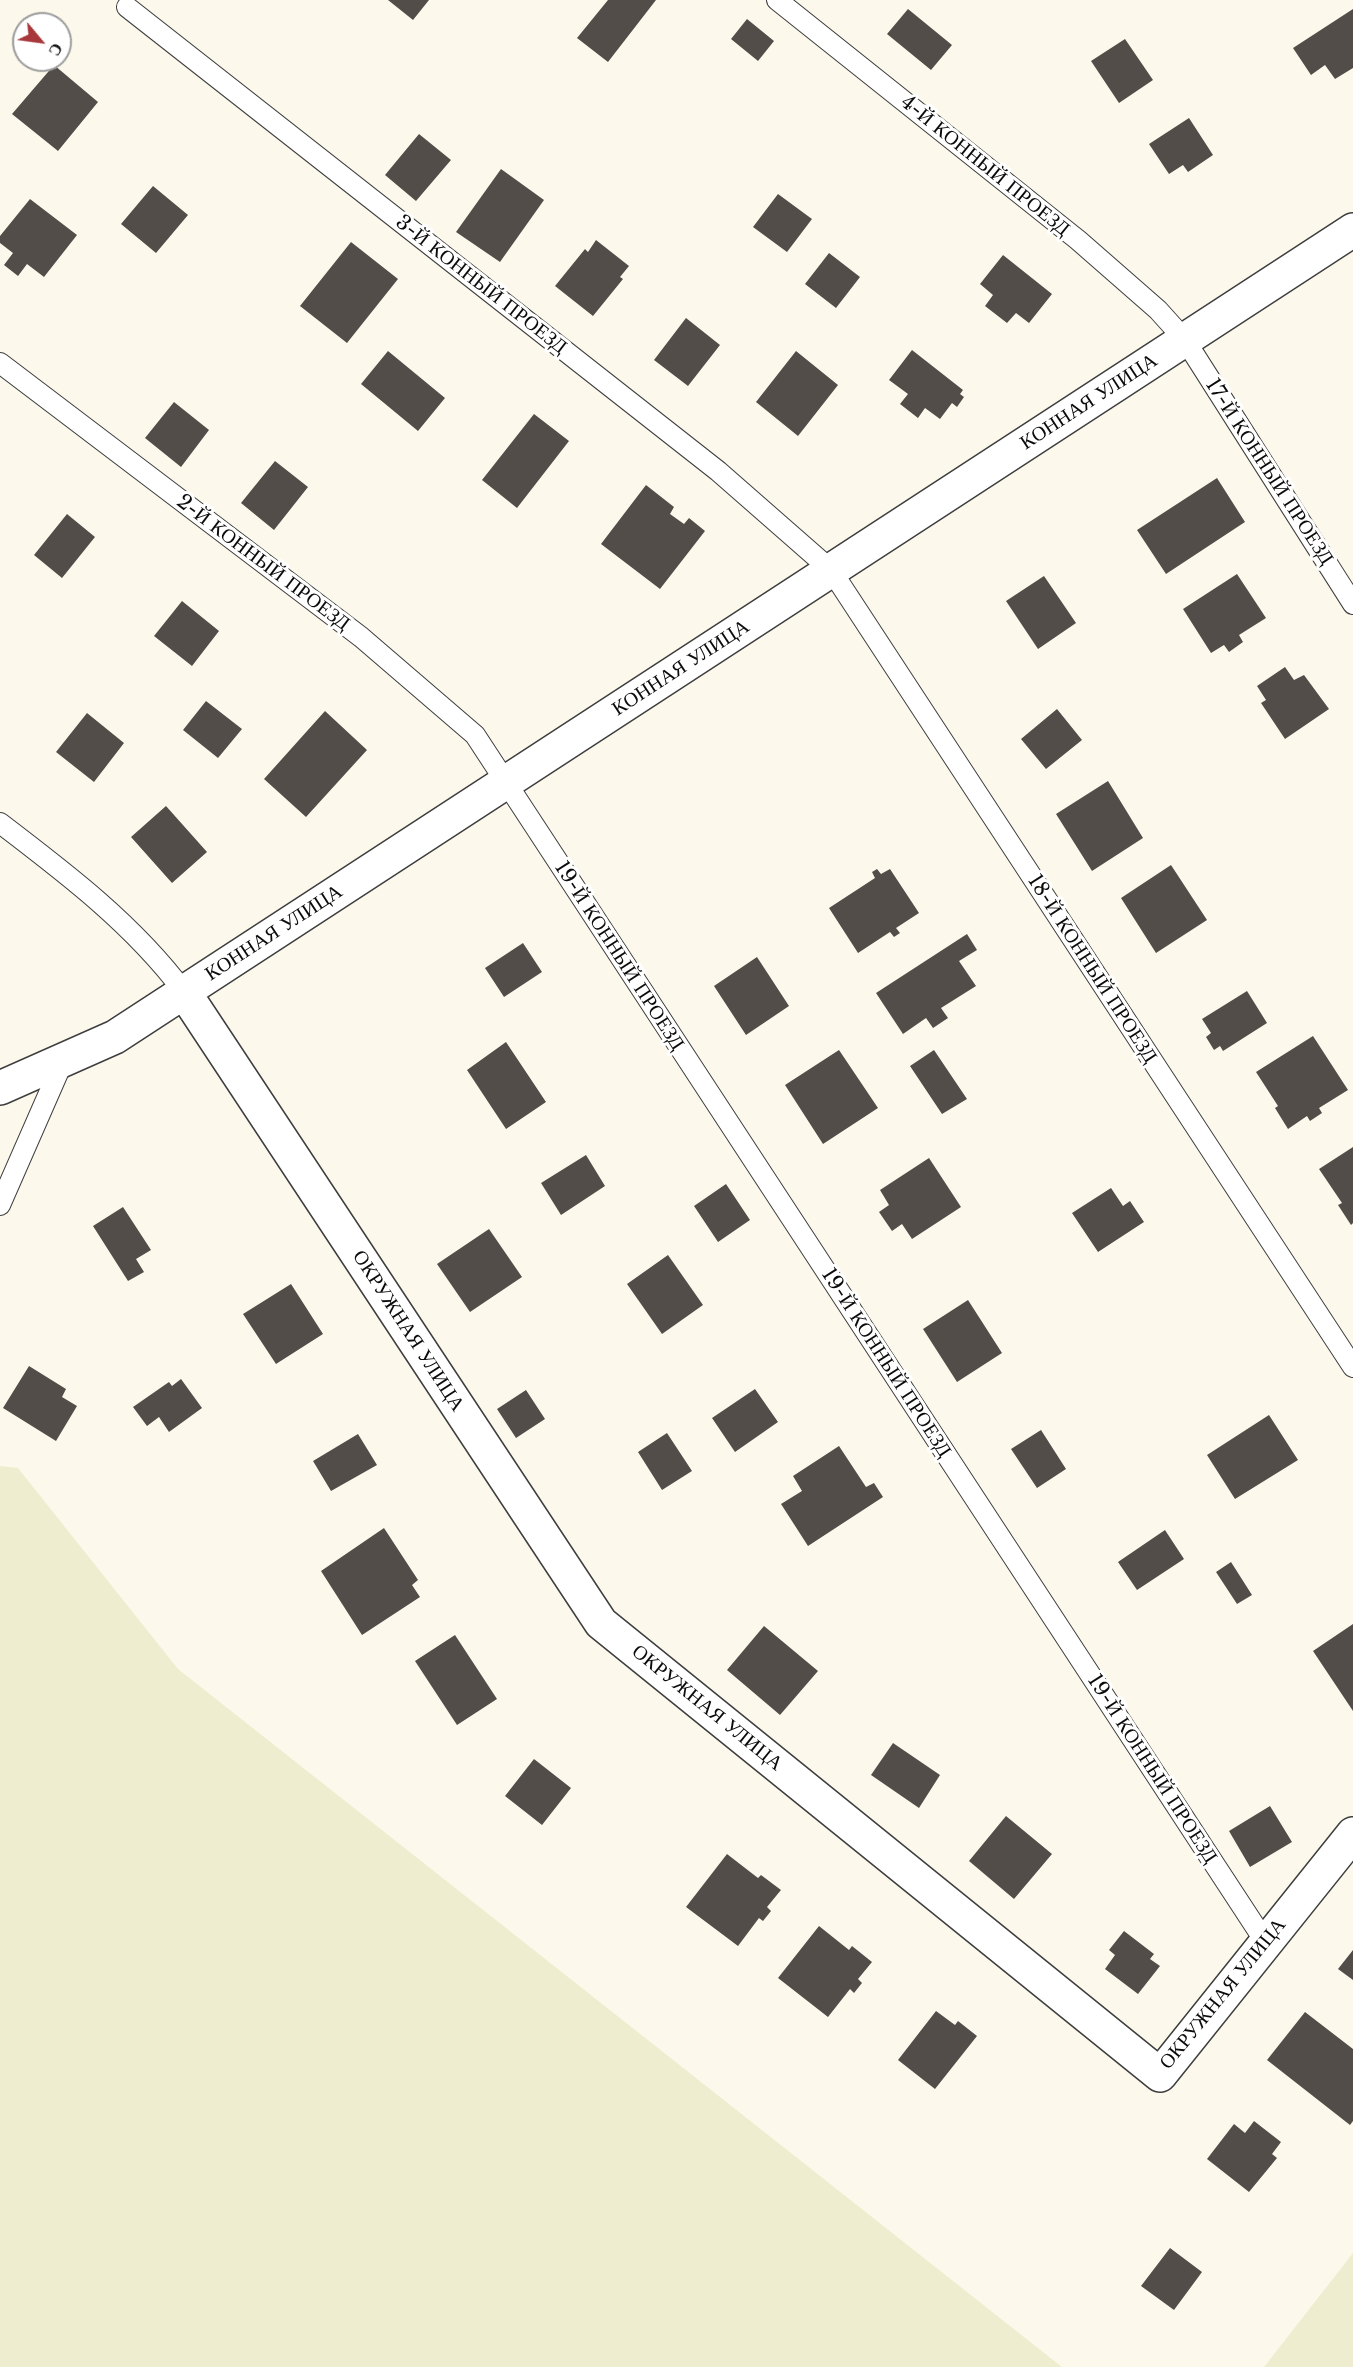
<!DOCTYPE html>
<html>
<head>
<meta charset="utf-8">
<style>
  body { margin:0 }
  #map { position:relative; width:1353px; height:2367px; overflow:hidden; background:#fcf9ec; font-family:"Libre Baskerville",serif }
  canvas { display:block }
  .north { position:absolute; left:12px; top:12px; width:60px; height:60px; box-sizing:border-box; background:#fff; border:2px solid #9d9d9d; border-radius:50%; rotate:119deg; font-size:16px; font-weight:700; line-height:24px; text-align:center; color:#0b0b0b }
  .north::after { content:''; display:block; margin:auto; width:21px; height:27px; background:#a7373a; clip-path:polygon(50% 0,100% 100%,50% 72%,0 100%) }
</style>
</head>
<body>
<div id="map">
<canvas width="1353" height="2367"></canvas>
<div class="north">С</div>
</div>
<script>
const context = document.querySelector('canvas').getContext('2d');
context.lineJoin = 'round';
function paint(path, color) {
  context.fillStyle = color;
  context.fill(path, 'evenodd');
}
function trace(path, color, width, dash) {
  context.strokeStyle = color;
  context.lineWidth = width;
  context.lineCap = dash ? 'butt' : 'round';
  context.setLineDash(dash || []);
  context.stroke(path);
}
function write(font, color, halo, rows, align = 'center') {
  context.font = font + ' "Libre Baskerville",serif';
  context.lineWidth = 6;
  context.setLineDash([]);
  context.textBaseline = 'middle';
  context.strokeStyle = halo;
  context.fillStyle = color;
  for (const [text, x, y, turn = 0] of rows) {
    context.save();
    context.translate(x, y);
    context.rotate((+turn || 0) * Math.PI / 180);
    context.textAlign = isNaN(turn) ? turn : align;
    if (halo) context.strokeText(text, 0, 0);
    context.fillText(text, 0, 0);
    context.restore();
  }
}
paint(new Path2D(`
  M 0,1466 L 18,1468 L 178,1669 L 1062,2367 L 0,2367 Z
  M 1353,2253 L 1353,2367 L 1264,2367 Z`), '#efedcf');
paint(new Path2D(`
  M 388,0 L 429,0 L 413,20 Z
  M 608,0 L 656,0 L 608,62 L 577,38 Z
  M 908,9 L 952,45 L 931,70 L 887,34 Z
  M 1353,9 L 1353,68 L 1335,79 L 1325,65 L 1311,75 L 1293,48 Z
  M 747,19 L 774,41 L 758,61 L 731,39 Z
  M 1125,39 L 1153,80 L 1119,103 L 1091,61 Z
  M 54,65 L 98,102 L 58,151 L 12,114 Z
  M 1189,118 L 1213,155 L 1188,172 L 1183,165 L 1169,174 L 1149,144 Z
  M 419,134 L 451,160 L 416,201 L 385,175 Z
  M 501,169 L 544,200 L 500,262 L 456,232 Z
  M 153,186 L 188,215 L 156,253 L 121,224 Z
  M 778,194 L 812,219 L 787,252 L 753,227 Z
  M 30,199 L 77,235 L 44,277 L 27,264 L 18,276 L 4,265 L 13,253 L 0,243 L 0,236 Z
  M 596,240 L 629,266 L 620,277 L 623,279 L 593,316 L 555,286 L 585,249 L 588,252 Z
  M 351,242 L 398,279 L 347,343 L 300,306 Z
  M 829,253 L 860,277 L 836,308 L 805,284 Z
  M 1003,255 L 1052,294 L 1029,323 L 1016,313 L 1007,323 L 985,306 L 993,295 L 980,284 Z
  M 686,318 L 720,345 L 688,386 L 654,360 Z
  M 912,350 L 963,390 L 960,394 L 964,397 L 957,407 L 952,403 L 940,419 L 925,408 L 918,418 L 900,404 L 908,394 L 889,380 Z
  M 388,351 L 445,398 L 418,431 L 361,384 Z
  M 796,351 L 838,385 L 798,436 L 756,402 Z
  M 174,402 L 209,430 L 181,467 L 145,438 Z
  M 534,414 L 569,441 L 517,508 L 482,480 Z
  M 275,461 L 308,487 L 274,530 L 241,503 Z
  M 1217,478 L 1245,522 L 1166,574 L 1137,530 Z
  M 646,485 L 674,507 L 670,514 L 684,524 L 689,518 L 705,531 L 660,589 L 601,544 Z
  M 67,514 L 95,537 L 62,578 L 34,555 Z
  M 1237,574 L 1266,618 L 1239,635 L 1243,642 L 1229,652 L 1224,645 L 1211,653 L 1183,609 Z
  M 1044,576 L 1076,623 L 1038,649 L 1006,601 Z
  M 182,601 L 219,631 L 192,666 L 154,636 Z
  M 1285,667 L 1294,680 L 1304,675 L 1329,709 L 1285,739 L 1261,703 L 1266,700 L 1257,686 Z
  M 206,701 L 242,729 L 218,758 L 183,730 Z
  M 1057,709 L 1082,740 L 1046,769 L 1021,739 Z
  M 325,711 L 367,750 L 306,817 L 264,779 Z
  M 87,713 L 124,743 L 94,782 L 56,752 Z
  M 1108,781 L 1143,838 L 1092,871 L 1056,814 Z
  M 166,806 L 207,852 L 172,883 L 131,837 Z
  M 1171,865 L 1207,920 L 1156,953 L 1121,898 Z
  M 877,869 L 881,874 L 890,869 L 919,913 L 896,928 L 900,933 L 894,937 L 890,932 L 858,953 L 829,908 L 875,878 L 872,872 Z
  M 967,934 L 977,950 L 959,961 L 976,986 L 941,1008 L 948,1018 L 933,1028 L 926,1018 L 903,1034 L 876,993 Z
  M 523,943 L 542,972 L 504,997 L 485,968 Z
  M 757,957 L 789,1006 L 746,1035 L 714,986 Z
  M 1247,991 L 1267,1023 L 1223,1051 L 1220,1046 L 1214,1050 L 1206,1037 L 1211,1033 L 1202,1019 Z
  M 1313,1036 L 1348,1090 L 1319,1108 L 1322,1113 L 1310,1121 L 1307,1116 L 1288,1129 L 1275,1108 L 1278,1106 L 1256,1072 Z
  M 506,1042 L 546,1102 L 506,1129 L 467,1070 Z
  M 839,1050 L 878,1108 L 823,1144 L 785,1085 Z
  M 934,1050 L 967,1099 L 942,1114 L 910,1066 Z
  M 1353,1147 L 1353,1223 L 1351,1225 L 1338,1205 L 1342,1203 L 1319,1169 Z
  M 586,1155 L 605,1186 L 561,1215 L 541,1183 Z
  M 929,1158 L 961,1207 L 912,1239 L 902,1224 L 892,1231 L 879,1212 L 889,1205 L 880,1190 Z
  M 726,1184 L 750,1220 L 718,1242 L 694,1206 Z
  M 1111,1188 L 1123,1206 L 1130,1201 L 1144,1222 L 1098,1252 L 1072,1213 Z
  M 123,1207 L 151,1250 L 136,1259 L 144,1272 L 128,1281 L 93,1226 Z
  M 489,1229 L 522,1277 L 470,1312 L 437,1264 Z
  M 668,1255 L 703,1305 L 662,1334 L 627,1284 Z
  M 291,1284 L 323,1334 L 276,1364 L 243,1314 Z
  M 968,1300 L 1002,1353 L 957,1382 L 923,1329 Z
  M 29,1366 L 66,1389 L 62,1397 L 77,1406 L 56,1441 L 3,1408 Z
  M 181,1379 L 202,1408 L 169,1432 L 159,1417 L 147,1426 L 133,1407 L 169,1382 L 172,1386 Z
  M 755,1389 L 778,1422 L 735,1452 L 712,1418 Z
  M 526,1390 L 545,1419 L 516,1438 L 497,1409 Z
  M 1269,1415 L 1298,1460 L 1235,1499 L 1207,1455 Z
  M 1041,1430 L 1066,1469 L 1037,1488 L 1011,1449 Z
  M 667,1433 L 692,1471 L 662,1490 L 638,1452 Z
  M 358,1434 L 377,1465 L 331,1491 L 313,1461 Z
  M 839,1446 L 866,1487 L 874,1483 L 883,1497 L 808,1546 L 781,1504 L 802,1491 L 793,1476 Z
  M 384,1528 L 418,1580 L 412,1585 L 420,1597 L 362,1635 L 321,1571 Z
  M 1165,1530 L 1184,1559 L 1137,1590 L 1118,1562 Z
  M 1231,1562 L 1252,1595 L 1237,1604 L 1216,1572 Z
  M 1353,1624 L 1353,1711 L 1313,1651 Z
  M 764,1626 L 818,1671 L 780,1715 L 727,1670 Z
  M 455,1635 L 497,1699 L 457,1725 L 415,1661 Z
  M 893,1743 L 940,1775 L 919,1808 L 871,1775 Z
  M 534,1759 L 571,1788 L 542,1825 L 505,1796 Z
  M 1270,1806 L 1292,1842 L 1250,1867 L 1229,1831 Z
  M 1006,1816 L 1052,1854 L 1014,1899 L 969,1861 Z
  M 727,1854 L 758,1878 L 761,1875 L 781,1890 L 767,1907 L 771,1911 L 763,1921 L 759,1918 L 738,1946 L 686,1907 Z
  M 819,1926 L 849,1950 L 852,1946 L 872,1962 L 858,1979 L 862,1983 L 854,1993 L 850,1989 L 828,2017 L 778,1978 Z
  M 1124,1931 L 1154,1954 L 1150,1959 L 1160,1966 L 1138,1994 L 1105,1969 L 1115,1955 L 1109,1950 Z
  M 1353,1950 L 1353,1980 L 1338,1969 Z
  M 936,2011 L 955,2025 L 958,2021 L 977,2036 L 935,2089 L 898,2060 Z
  M 1305,2012 L 1353,2049 L 1353,2121 L 1350,2125 L 1267,2060 Z
  M 1254,2121 L 1281,2142 L 1272,2154 L 1277,2158 L 1249,2192 L 1207,2159 L 1234,2124 L 1245,2133 Z
  M 1170,2248 L 1202,2272 L 1174,2310 L 1141,2286 Z`), '#524d49');
const lane = new Path2D(`
  M 777,0 L 1078,240 L 1158,310 L 1185,340 L 1353,604
  M 127,7 L 718,471 L 831,570 L 1353,1367
  M 0,363 L 361,637 L 475,735 L 1266,1943
  M 0,823 C 67,874 134,925 184,992
  M 0,1205 L 64,1059`);
const street = new Path2D(`
  M 184,992 L 601,1623 L 1160,2075 L 1353,1834
  M 0,1088 L 115,1037 L 1353,230`);
trace(lane, '#3e3e3e', 22);
trace(street, '#3e3e3e', 36);
trace(lane, '#fff', 20);
trace(street, '#fff', 33);
write('20px', '#0b0b0b', '#fff', [
  ["4-Й КОННЫЙ ПРОЕЗД",985,166,39],
  ["3-Й КОННЫЙ ПРОЕЗД",481,285,38],
  ["КОННАЯ УЛИЦА",1089,402,-33],
  ["17-Й КОННЫЙ ПРОЕЗД",1269,472,57],
  ["2-Й КОННЫЙ ПРОЕЗД",263,563,37],
  ["КОННАЯ УЛИЦА",681,668,-33],
  ["КОННАЯ УЛИЦА",274,933,-33],
  ["19-Й КОННЫЙ ПРОЕЗД",619,956,57],
  ["18-Й КОННЫЙ ПРОЕЗД",1092,969,57],
  ["ОКРУЖНАЯ УЛИЦА",408,1331,57],
  ["19-Й КОННЫЙ ПРОЕЗД",886,1363,57],
  ["ОКРУЖНАЯ УЛИЦА",707,1708,39],
  ["19-Й КОННЫЙ ПРОЕЗД",1152,1769,57],
  ["ОКРУЖНАЯ УЛИЦА",1223,1994,-51]
]);
</script>
</body>
</html>
